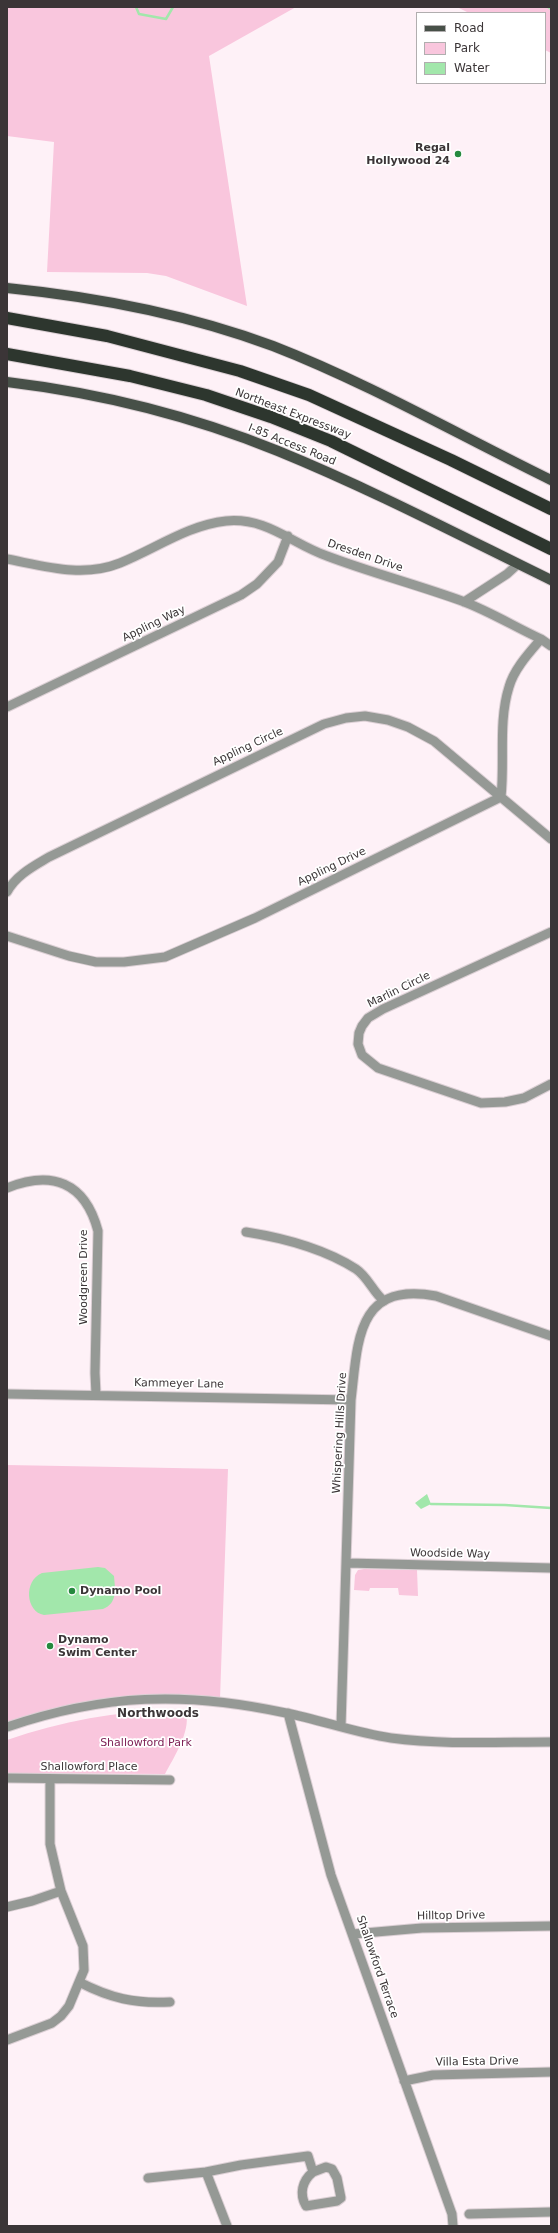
<!DOCTYPE html>
<html>
<head>
<meta charset="utf-8">
<style>
  body { margin:0 }
  #map { position:relative; width:558px; height:2233px; overflow:hidden; background:#fef1f7; font-family:"DejaVu Sans",sans-serif }
  canvas { display:block }
  .frame { position:absolute; inset:0; border:8px solid #3b3537; pointer-events:none }
  .legend { position:absolute; left:416px; top:12px; width:130px; height:72px; box-sizing:border-box; background:#fff; border:1px solid #b1aeaf; margin:0; padding:5px 7px; list-style:none; font-size:12px; color:#3b3537 }
  .legend li { display:flex; align-items:center; gap:8px; height:20px }
  .legend b { width:20px; border:1px solid #b1aeaf }
</style>
</head>
<body>
<div id="map">
<canvas width="558" height="2233"></canvas>
<div class="frame"></div>
<ul class="legend">
<li><b style="height:5px;background:#475048"></b>Road</li>
<li><b style="height:11px;background:#f9c6dd"></b>Park</li>
<li><b style="height:11px;background:#a2e7ab"></b>Water</li>
</ul>
</div>
<script>
const context = document.querySelector('canvas').getContext('2d');
context.lineJoin = 'round';
function paint(path, color) {
  context.fillStyle = color;
  context.fill(path, 'evenodd');
}
function trace(path, color, width, dash) {
  context.strokeStyle = color;
  context.lineWidth = width;
  context.lineCap = dash ? 'butt' : 'round';
  context.setLineDash(dash || []);
  context.stroke(path);
}
function write(font, color, halo, rows, align = 'center') {
  context.font = font + ' "DejaVu Sans",sans-serif';
  context.lineWidth = 3.5;
  context.setLineDash([]);
  context.textBaseline = 'middle';
  context.strokeStyle = halo;
  context.fillStyle = color;
  for (const [text, x, y, turn = 0] of rows) {
    context.save();
    context.translate(x, y);
    context.rotate((+turn || 0) * Math.PI / 180);
    context.textAlign = isNaN(turn) ? turn : align;
    if (halo) context.strokeText(text, 0, 0);
    context.fillText(text, 0, 0);
    context.restore();
  }
}
paint(new Path2D(`
  M 7,7 L 296,7 L 209,56 L 247,306 L 166,276 L 147,273 L 47,272 L 54,142 L 7,136 Z
  M 446,7 L 551,7 L 551,53 L 545,50 L 545,13 L 469,13 L 459,8 Z
  M 7,1465 L 228,1469 L 220,1699 L 142,1700 L 49,1714 L 7,1730 Z
  M 364,1569 L 417,1570 L 418,1596 L 399,1595 L 398,1588 L 370,1588 L 369,1591 L 354,1590 L 355,1575 L 358,1570 Z
  M 175,1710 L 186,1713 C 191,1731 173,1759 165,1774 L 7,1773 L 7,1740 C 62,1721 116,1711 175,1710 Z`), '#f9c6dd');
paint(new Path2D(`
  M 427,1494 L 431,1504 L 421,1509 L 415,1503 Z
  M 98,1567 L 105,1568 L 114,1576 C 115,1589 118,1603 103,1609 L 44,1615 C 26,1612 23,1581 42,1573 Z`), '#a2e7ab');
trace(new Path2D(`
  M 136,7 L 139,14 L 166,19 L 173,7
  M 548,7 L 551,9
  M 431,1504 L 505,1505 L 551,1508`), '#a2e7ab', 2.5);
const minor = new Path2D(`
  M 7,559 C 44,566 83,578 120,563 C 155,549 188,525 226,521 C 267,517 292,544 327,556 C 372,573 418,585 462,601 C 489,611 515,627 541,639 L 551,646
  M 464,602 L 507,574 L 518,564
  M 7,707 L 241,595 L 257,584 L 278,562 L 288,536
  M 7,892 C 16,875 34,866 49,857 L 324,724 L 346,718 L 365,716 L 388,720 L 408,727 L 434,741 L 551,839
  M 551,932 L 383,1009 L 368,1018 L 362,1026 L 359,1033 L 358,1044 L 362,1055 L 378,1068 L 481,1103 L 505,1102 L 524,1098 L 551,1084
  M 7,936 L 69,956 L 96,962 L 124,962 L 165,957 L 255,918 L 501,797 C 505,761 498,722 509,687 C 514,669 529,653 541,639
  M 7,1188 C 52,1170 85,1182 98,1231 L 95,1373 L 96,1394
  M 246,1232 C 284,1238 323,1248 356,1269 C 368,1277 373,1292 384,1301
  M 7,1394 L 351,1400
  M 347,1563 L 551,1568
  M 288,1713 L 331,1875 L 452,2214 L 453,2226
  M 341,1726 L 351,1400 C 358,1342 356,1281 436,1296 L 551,1336
  M 7,1727 C 104,1694 185,1691 286,1713 C 321,1720 356,1733 391,1738 C 444,1745 498,1742 551,1742
  M 7,1778 L 170,1780
  M 7,1907 L 32,1901 L 61,1891
  M 353,1934 L 422,1928 L 551,1926
  M 79,1982 C 110,1998 135,2004 170,2002
  M 7,2040 L 52,2023 L 61,2016 L 69,2006 L 84,1970 L 83,1946 L 61,1891 L 50,1844 L 50,1779
  M 404,2081 L 433,2075 L 551,2072
  M 206,2172 L 241,2165 L 308,2156 L 313,2172 C 302,2181 299,2194 306,2206 L 337,2201 L 341,2198 L 337,2178 L 332,2169 L 326,2167 L 313,2172
  M 148,2178 L 206,2172 L 227,2226
  M 469,2214 L 551,2212`);
const major = new Path2D(`
  M 7,288 C 97,297 187,314 273,346 C 368,383 459,435 551,480
  M 7,382 C 99,393 192,416 278,451 C 371,489 461,536 551,580`);
const highway = new Path2D(`
  M 7,318 L 107,336 L 240,371 L 309,395 L 451,460 L 551,509
  M 7,354 L 130,376 L 206,395 L 271,417 L 331,441 L 551,549`);
trace(minor, '#dbcfd4', 11);
trace(major, '#dbcfd4', 12);
trace(highway, '#dbcfd4', 14);
trace(minor, '#959995', 9);
trace(major, '#475048', 10);
trace(highway, '#2d362e', 12);
for (const [x, y, r, color] of [
  [458,154,4,"#25893e"],
  [72,1591,4,"#25893e"],
  [50,1646,4,"#25893e"]
]) {
  const dot = new Path2D();
  dot.arc(x, y, r, 0, 2 * Math.PI);
  context.fillStyle = color;
  context.fill(dot);
  trace(dot, '#fff', 1.5);
}
write('bold 11px', '#3b3537', '#fff', [
  ["Regal",450,148,"right"],
  ["Hollywood 24",450,161,"right"],
  ["Dynamo Pool",80,1591],
  ["Dynamo",58,1640],
  ["Swim Center",58,1653]
], 'left');
write('11px', '#3b3537', '#fff', [
  ["Northeast Expressway",293,414,21],
  ["I-85 Access Road",292,445,22],
  ["Dresden Drive",365,556,19],
  ["Appling Way",154,624,-26],
  ["Appling Circle",248,747,-25],
  ["Appling Drive",332,867,-26],
  ["Marlin Circle",399,990,-26],
  ["Woodgreen Drive",84,1277,-90],
  ["Kammeyer Lane",179,1384,1],
  ["Whispering Hills Drive",340,1433,-87],
  ["Woodside Way",450,1554,1],
  ["Shallowford Place",89,1767],
  ["Hilltop Drive",451,1916,-1],
  ["Shallowford Terrace",377,1967,71],
  ["Villa Esta Drive",477,2062,-1]
]);
write('11px', '#7f2257', '#fff', [
  ["Shallowford Park",146,1743]
]);
write('bold 12px', '#3b3537', '#fff', [
  ["Northwoods",158,1714]
]);
</script>
</body>
</html>
